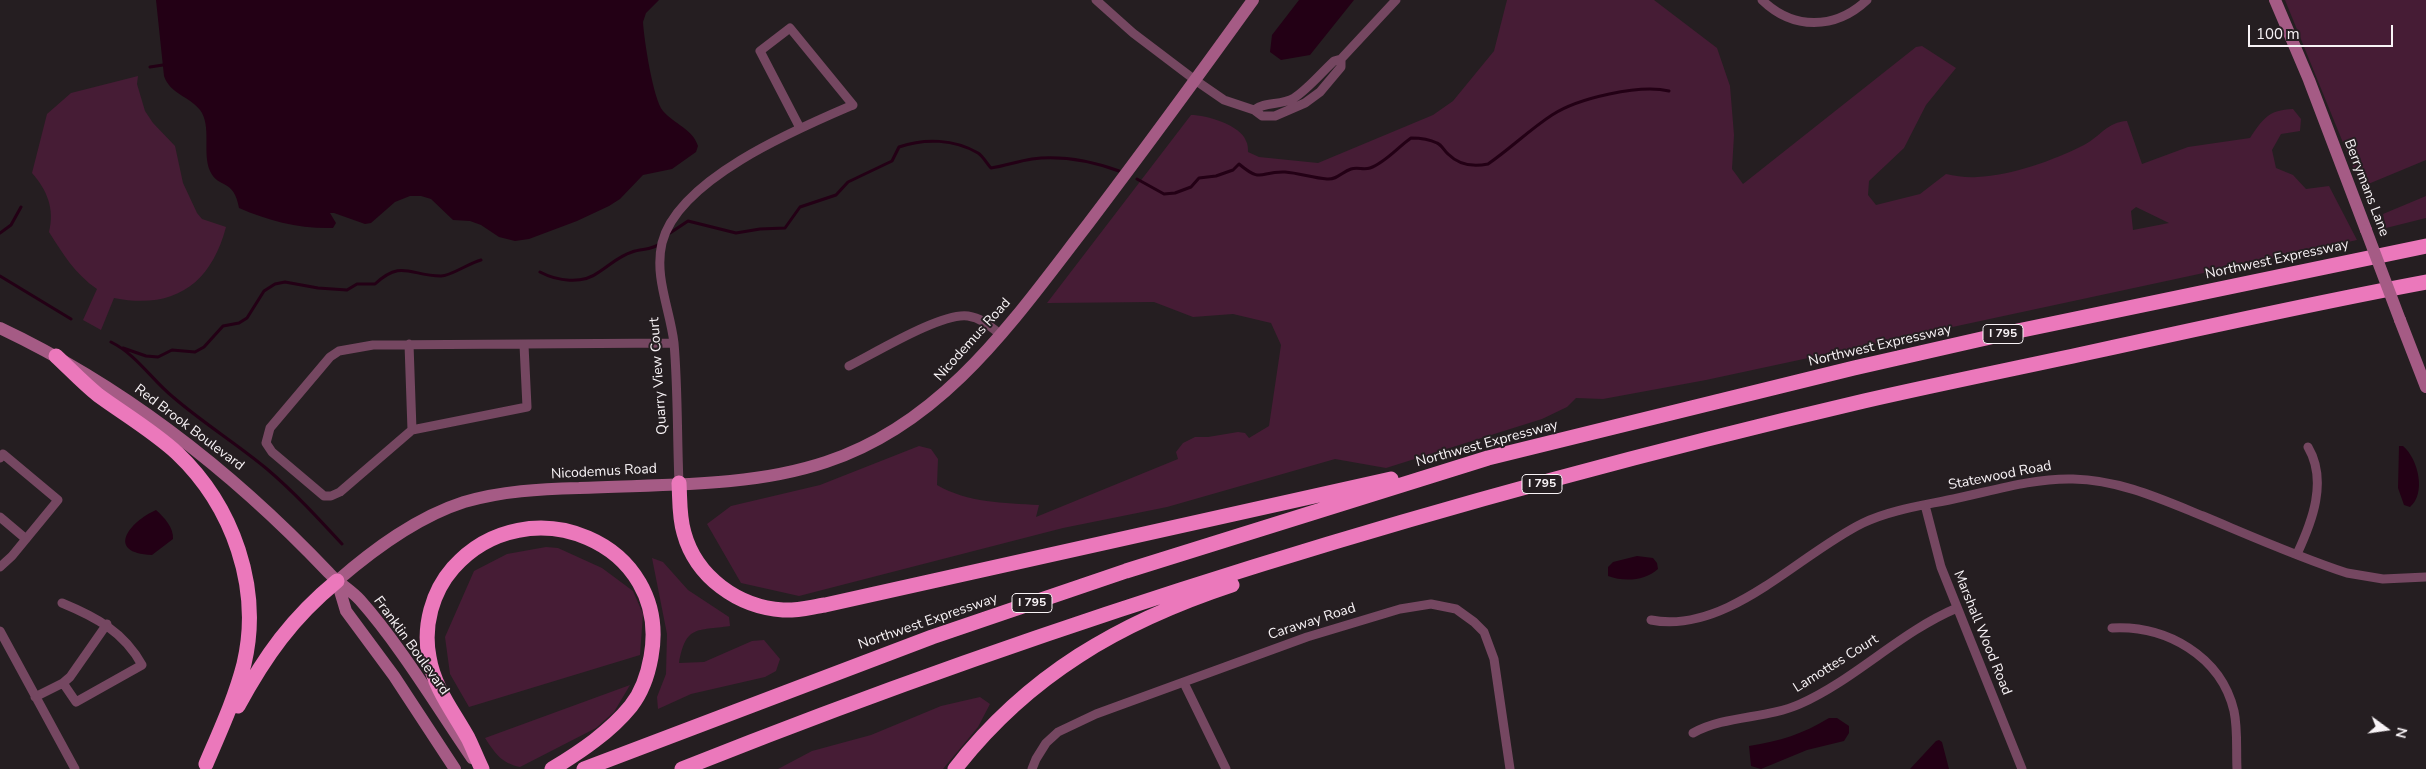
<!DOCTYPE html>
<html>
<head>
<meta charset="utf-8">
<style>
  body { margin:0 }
  #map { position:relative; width:2426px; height:769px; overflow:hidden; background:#251e21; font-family:"Nunito Sans",sans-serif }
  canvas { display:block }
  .north { position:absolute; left:2361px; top:704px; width:50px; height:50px; -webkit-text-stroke:4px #251e21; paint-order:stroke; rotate:104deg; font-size:14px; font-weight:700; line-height:20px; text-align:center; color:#f8f3f6 }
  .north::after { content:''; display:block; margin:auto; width:18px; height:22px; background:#f8f3f6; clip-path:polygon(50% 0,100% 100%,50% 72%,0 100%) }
  .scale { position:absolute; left:2248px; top:25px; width:145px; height:22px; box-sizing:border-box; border:2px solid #f8f3f6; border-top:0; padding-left:6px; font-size:15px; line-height:18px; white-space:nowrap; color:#f8f3f6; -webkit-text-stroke:4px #251e21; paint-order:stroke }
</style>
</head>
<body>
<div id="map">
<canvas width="2426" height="769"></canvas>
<div class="north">N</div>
<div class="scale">100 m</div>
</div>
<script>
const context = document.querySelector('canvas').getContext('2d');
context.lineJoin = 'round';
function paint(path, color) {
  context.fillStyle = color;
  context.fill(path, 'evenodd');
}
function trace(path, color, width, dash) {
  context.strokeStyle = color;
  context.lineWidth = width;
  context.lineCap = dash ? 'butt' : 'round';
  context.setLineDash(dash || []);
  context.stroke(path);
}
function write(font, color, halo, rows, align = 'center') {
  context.font = font + ' "Nunito Sans",sans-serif';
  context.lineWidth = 4;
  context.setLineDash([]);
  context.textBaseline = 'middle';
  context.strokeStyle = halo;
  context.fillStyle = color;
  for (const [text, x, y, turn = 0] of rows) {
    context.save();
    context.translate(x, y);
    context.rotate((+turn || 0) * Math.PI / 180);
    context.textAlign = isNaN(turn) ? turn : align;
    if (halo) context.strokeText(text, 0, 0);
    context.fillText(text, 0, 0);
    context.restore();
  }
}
paint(new Path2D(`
  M 1507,0 L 1654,0 L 1717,48 L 1730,86 L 1734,135 L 1732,169 L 1743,184 L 1916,47 L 1922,46 L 1956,68 L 1926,105 L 1904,148 L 1869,181 L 1868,195 L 1876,205 L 1920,194 L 1946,174 C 1956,176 1967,178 1977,177 C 2013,175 2052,161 2084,145 C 2101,136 2107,122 2127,121 L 2142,164 L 2188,147 L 2250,138 C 2263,119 2268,110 2293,109 L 2301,119 L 2300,131 L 2281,134 L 2272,150 L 2276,168 L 2293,175 L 2306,189 L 2329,186 L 2357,240 L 1706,380 L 1603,399 L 1576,398 L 1567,407 L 1542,419 L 1386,468 L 1335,459 L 1167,507 L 1063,528 L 799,596 L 741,583 L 707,524 L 731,506 L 820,485 L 919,446 L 931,449 L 938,459 L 937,485 C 968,503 1004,503 1039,505 L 1036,517 L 1178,459 L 1176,452 L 1183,443 L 1195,437 L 1208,437 L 1238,432 L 1245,433 L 1249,438 L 1269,426 L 1281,345 L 1271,323 L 1233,314 L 1193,317 L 1154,302 L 1047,303 L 1191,115 C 1206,115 1241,125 1246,141 C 1248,144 1248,149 1248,152 L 1259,157 L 1318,163 L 1433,115 L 1453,101 L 1494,51 ZM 2136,207 L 2169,223 L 2133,230 L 2131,211 Z
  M 2285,0 L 2426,0 L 2426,160 L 2361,187 Z
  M 138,76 L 137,84 L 145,111 L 153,123 L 175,146 L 183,183 L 197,213 L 202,219 L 226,227 C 211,284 174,310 114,298 L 101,330 L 83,320 L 97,289 C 75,274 63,254 49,232 C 55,209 47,190 32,173 L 47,114 L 71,93 Z
  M 2426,196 L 2426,218 L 2386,228 L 2383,214 Z
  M 546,547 L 558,548 L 602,568 L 633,591 L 643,614 L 640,655 L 469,707 L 450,674 L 445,637 L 474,571 L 507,554 Z
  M 652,558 L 663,562 L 688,590 L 729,617 L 730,626 C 696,631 686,625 679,663 L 704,662 L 752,641 L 764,640 L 780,659 L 776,671 L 765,677 L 691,694 L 658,709 L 657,697 L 666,674 L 667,634 Z
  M 630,685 L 614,712 L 596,728 L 520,767 C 501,763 495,753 485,738 Z
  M 980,697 L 990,704 L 978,727 L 943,769 L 778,769 L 812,751 L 871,735 L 941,706 Z`), '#461c35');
paint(new Path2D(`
  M 156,0 L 659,0 L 646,13 L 643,22 C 644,39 653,99 663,111 C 674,124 693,129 698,146 L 696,152 L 672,169 L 643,175 L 620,199 L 609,206 L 577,221 L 529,239 L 515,241 L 499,237 L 481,225 L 470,221 L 453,220 L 431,199 L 421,196 L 410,196 L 395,202 L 371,223 L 365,224 L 334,213 L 330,213 L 336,223 L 333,228 C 300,229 269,221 239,208 C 234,178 218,189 210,171 C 202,153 212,126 200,110 C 189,96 170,94 164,76 Z
  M 1299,0 L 1354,0 L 1310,55 L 1281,60 L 1270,52 L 1272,35 Z
  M 2399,446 L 2403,446 C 2419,460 2426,494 2410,507 L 2404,505 L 2398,488 Z
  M 156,510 C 164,517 174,528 173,539 L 152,555 C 105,553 129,522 156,510 Z
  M 1637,556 L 1653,558 L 1657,563 L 1658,569 C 1645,581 1624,582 1608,576 L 1608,567 L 1613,562 Z
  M 1829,718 L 1837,718 L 1849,726 L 1849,733 L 1844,741 L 1807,750 L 1761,769 L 1751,766 L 1749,746 C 1780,741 1803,734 1829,718 Z
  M 1939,740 L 1942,742 L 1949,769 L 1910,769 L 1936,741 Z`), '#230015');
trace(new Path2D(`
  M 150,67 L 163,65
  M 1137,179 L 1164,194 L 1175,193 L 1191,187 L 1199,178 L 1216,176 L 1233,170 L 1239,164 C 1263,184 1259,171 1285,172 C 1299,173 1313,178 1327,179 C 1337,180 1342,172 1351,169 C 1357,167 1364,170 1370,168 C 1385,163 1398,147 1411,138 C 1420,138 1429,139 1437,143 C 1442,145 1444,151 1448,154 C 1459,165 1474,167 1488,164 C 1510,149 1529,130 1552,115 C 1578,98 1640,84 1669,91
  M 0,233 L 11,225 L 21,207
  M 670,233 L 688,221 L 736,233 L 760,229 L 785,228 L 800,207 L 836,195 L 848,182 L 892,161 L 899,147 C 925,138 954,139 978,153 C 983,156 987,164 991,168 C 1005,166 1018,161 1032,159 C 1063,155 1091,161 1119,171
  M 540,272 C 557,281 582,285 599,272 C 610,265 619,256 632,252 C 642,248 651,251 661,243
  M 0,276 L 71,319
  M 111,342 C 137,355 151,379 173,397 C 203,423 237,444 267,469 C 294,492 318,518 342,544
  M 123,348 L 146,356 L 158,357 L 172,350 L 195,352 L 204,347 L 223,326 L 239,323 L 247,318 L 264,291 L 275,284 L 285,282 L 318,288 L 347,290 L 357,284 L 375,284 C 402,259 410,276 441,276 C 451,276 469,263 481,260`), '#230015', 3);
trace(new Path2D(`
  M 1096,0 L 1133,33 L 1195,80 L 1224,100 L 1254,110 L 1262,116 L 1275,116 L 1305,103 L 1320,92 L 1341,67 L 1341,59
  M 1762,0 C 1793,30 1835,30 1867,0
  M 1254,110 C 1265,101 1281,106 1294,98 C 1308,89 1321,73 1334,61 L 1341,59 L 1396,0
  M 409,344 L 412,430
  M 524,345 L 527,407 L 412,430 L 340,492 L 331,496 L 324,496 L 272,452 L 266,443 L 270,428 L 330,357 L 339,351 L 373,345 L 674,343
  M 849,366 C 875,353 942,312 968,316 C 982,318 991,327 1001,335
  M 0,458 L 3,454 L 58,500 L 12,556 L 0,567
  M 679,483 C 677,437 678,389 674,343 C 670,309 654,277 662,243 C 678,179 797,129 853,105 L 790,28 L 760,51 L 800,128
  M 1925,505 L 1941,567 L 2022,769
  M 0,517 L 26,539
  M 2297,554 C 2312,522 2328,481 2308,447
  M 62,603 C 96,617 124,632 142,665 L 76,702 L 63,683
  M 1651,620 C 1727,635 1799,554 1863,523 C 1892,509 1927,505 1958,498 C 1995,490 2034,478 2073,479 C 2120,480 2161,499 2203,516 C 2251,536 2298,557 2347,573 L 2383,579 L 2426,577
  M 2112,628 C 2166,625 2221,656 2234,711 C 2238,730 2236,750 2237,769
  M 0,631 L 75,769
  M 1184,683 L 1226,769
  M 35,697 L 63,683 L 70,677 L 107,624
  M 1693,733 C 1726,715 1766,719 1800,704 C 1856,679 1900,632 1957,608
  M 1032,769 L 1036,759 L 1046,743 L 1058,732 L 1096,714 L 1307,637 L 1400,609 L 1431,604 L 1456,609 L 1474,622 L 1484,632 L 1494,659 L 1510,769`), '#754761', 9);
trace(new Path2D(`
  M 2275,0 L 2309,80 L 2366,230
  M 2400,320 L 2426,387
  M 0,328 C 125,387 234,473 329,573 C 338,583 351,590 360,600 C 400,645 437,707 472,758
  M 337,581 C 374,549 417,517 464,502 C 502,491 540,489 579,488 C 661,484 748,488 826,462 C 945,423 1015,318 1088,224 C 1144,150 1199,75 1253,0
  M 337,581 L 346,611 L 394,676 L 455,769`), '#a55b85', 12);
trace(new Path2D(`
  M 56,356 C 70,369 83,383 98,395 C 124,414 153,431 177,453 C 233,506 262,588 244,664 C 235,699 220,731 206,764
  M 679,483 C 680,499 679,517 684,533 C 696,577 738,607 783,610 C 797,611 811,607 825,605 L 1391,479
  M 238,706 C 265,656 292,618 337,581
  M 482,769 C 477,759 473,748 468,738 C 453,711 434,688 429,657 C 423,626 432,592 453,568 C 527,484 672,542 651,657 C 648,674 642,692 631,706 C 610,732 580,752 552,769
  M 584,769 L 932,637 L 1126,571 L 1488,458 L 1854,368 L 2008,333 L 2426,246
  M 682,769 C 1065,616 1463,495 1864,401 C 1938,384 2013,369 2087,353 C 2200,328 2313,303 2426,282
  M 955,769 C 1028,675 1120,622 1232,585`), '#eb78bb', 15);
trace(new Path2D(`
  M 2366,230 L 2400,320`), '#a55b85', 12);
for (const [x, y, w] of [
  [2003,334,40],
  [1542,484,40],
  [1032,603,40]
]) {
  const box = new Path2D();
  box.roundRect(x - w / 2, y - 9.5, w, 19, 4);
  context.fillStyle = '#251e21';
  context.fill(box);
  trace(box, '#f8f3f6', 1);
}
write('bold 12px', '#f8f3f6', null, [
  ["I 795",2003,334],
  ["I 795",1542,484],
  ["I 795",1032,603]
]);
write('14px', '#f8f3f6', '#251e21', [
  ["Berrymans Lane",2366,188,69],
  ["Northwest Expressway",2277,260,-12],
  ["Nicodemus Road",973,340,-48],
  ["Northwest Expressway",1880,346,-13],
  ["Quarry View Court",659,376,-94],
  ["Red Brook Boulevard",189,428,37],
  ["Northwest Expressway",1487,444,-15],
  ["Nicodemus Road",604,472,-3],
  ["Statewood Road",2000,476,-11],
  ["Northwest Expressway",928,622,-19],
  ["Caraway Road",1312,622,-18],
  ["Marshall Wood Road",1982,633,68],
  ["Franklin Boulevard",411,646,54],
  ["Lamottes Court",1836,664,-32]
]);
</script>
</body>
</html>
